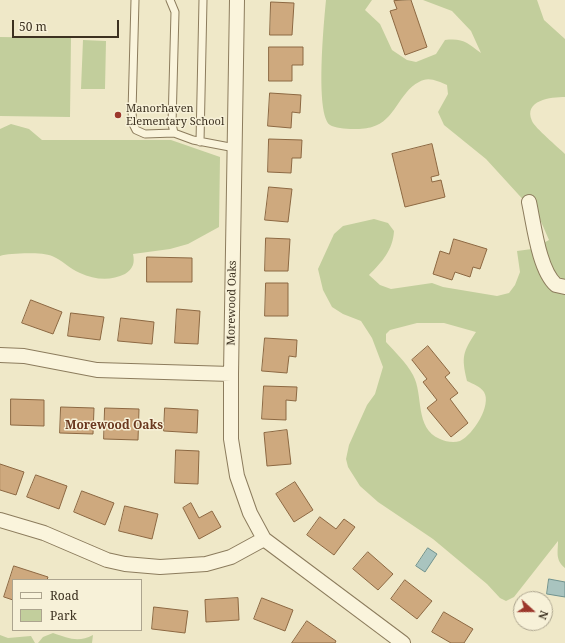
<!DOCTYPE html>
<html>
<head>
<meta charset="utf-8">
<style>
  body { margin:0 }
  #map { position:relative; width:565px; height:643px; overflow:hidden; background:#efe8c8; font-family:"Noto Serif",serif }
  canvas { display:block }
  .legend { position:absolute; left:12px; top:579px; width:130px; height:52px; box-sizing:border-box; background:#f7f1d8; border:1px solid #aca48e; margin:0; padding:5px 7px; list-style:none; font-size:12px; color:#3c3120 }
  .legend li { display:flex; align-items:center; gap:8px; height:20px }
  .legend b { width:20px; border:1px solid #aca48e }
  .north { position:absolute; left:513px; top:591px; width:40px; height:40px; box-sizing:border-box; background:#f7f1d8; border:1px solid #aca48e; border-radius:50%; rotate:111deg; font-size:11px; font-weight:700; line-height:16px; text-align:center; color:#3c3120 }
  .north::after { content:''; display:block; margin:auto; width:14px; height:18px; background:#9c382c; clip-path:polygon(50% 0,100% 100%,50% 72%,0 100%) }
  .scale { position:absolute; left:12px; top:20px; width:107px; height:18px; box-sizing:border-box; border:2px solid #3c3120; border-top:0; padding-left:5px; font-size:12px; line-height:14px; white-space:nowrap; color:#3c3120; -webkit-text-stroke:3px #f7f1d8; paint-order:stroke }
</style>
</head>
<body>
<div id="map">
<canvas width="565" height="643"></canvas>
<ul class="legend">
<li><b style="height:5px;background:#faf4dc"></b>Road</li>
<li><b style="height:11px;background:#c2ce9c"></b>Park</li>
</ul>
<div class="north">N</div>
<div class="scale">50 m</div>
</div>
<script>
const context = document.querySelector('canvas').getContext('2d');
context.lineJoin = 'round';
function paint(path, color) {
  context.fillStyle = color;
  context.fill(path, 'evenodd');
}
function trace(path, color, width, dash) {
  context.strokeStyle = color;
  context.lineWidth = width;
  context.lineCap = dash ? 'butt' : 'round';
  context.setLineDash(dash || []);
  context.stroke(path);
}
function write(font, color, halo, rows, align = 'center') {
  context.font = font + ' "Noto Serif",serif';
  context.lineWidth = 3;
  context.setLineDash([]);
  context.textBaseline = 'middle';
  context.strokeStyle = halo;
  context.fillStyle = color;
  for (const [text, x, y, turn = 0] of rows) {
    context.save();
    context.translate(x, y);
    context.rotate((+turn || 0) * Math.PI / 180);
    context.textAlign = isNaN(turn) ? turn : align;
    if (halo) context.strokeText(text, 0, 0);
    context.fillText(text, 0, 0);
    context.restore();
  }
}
paint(new Path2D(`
  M 326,0 L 372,0 L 365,10 L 380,24 L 392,50 L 407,60 L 416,62 L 436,54 L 445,40 C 464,38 467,43 481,53 L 471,31 L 452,11 L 423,0 L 537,0 L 544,20 L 565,39 L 565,97 C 551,97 523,100 532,121 C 535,128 558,147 565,154 L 565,568 C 555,560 558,552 558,541 L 514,597 L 506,601 L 500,598 L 487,584 L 433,539 L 378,502 L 360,486 L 348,467 L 346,459 L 349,445 L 367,405 L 375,394 L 383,367 L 372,338 L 361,321 L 343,314 L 332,307 L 323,290 L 318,269 L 334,234 L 343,226 L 374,219 L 388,223 L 394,231 C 393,250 382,262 369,275 L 380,285 L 391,289 L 432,283 L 443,287 L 497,296 L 509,293 L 515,285 L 520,272 L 517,251 L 532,249 L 549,240 L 539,217 L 486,159 L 444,125 L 438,112 L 448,94 L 447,85 C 438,81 428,76 419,82 C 399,92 395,121 372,127 C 363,130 338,130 330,125 C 315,114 324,21 326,0 ZM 417,323 L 444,323 L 476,332 C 463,352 461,356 467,381 C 473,384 480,386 484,392 C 492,405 473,435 460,441 C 454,443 446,442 440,439 C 414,428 424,395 413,375 C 406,362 395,352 386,342 L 386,334 L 390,330 Z
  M 0,37 L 71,38 L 70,117 L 0,116 Z
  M 83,40 L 106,41 L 105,89 L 81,89 Z
  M 11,124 L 29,129 L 42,140 L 171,140 L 220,157 L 219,227 L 188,244 L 170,249 L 133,254 C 135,263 133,269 125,274 C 111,281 95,280 80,273 C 70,269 62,260 52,256 C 42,252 10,253 0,256 L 0,129 Z
  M 53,633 C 68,638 78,643 93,635 L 92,643 L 38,643 L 43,637 Z
  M 0,635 L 8,638 L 31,636 L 35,643 L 0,643 Z`), '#c2ce9c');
const water = new Path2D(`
  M 428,548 L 437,554 L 425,572 L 416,566 Z
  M 549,579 L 565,582 L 565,597 L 547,594 Z`);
paint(water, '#a9c4bf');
trace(water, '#6f928e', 1);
const building = new Path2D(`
  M 411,0 L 427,47 L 405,55 L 390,11 L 397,9 L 394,1 Z
  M 271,2 L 294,3 L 292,35 L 270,35 Z
  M 269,47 L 303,47 L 303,65 L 292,65 L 292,81 L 269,81 Z
  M 270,93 L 301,95 L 300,113 L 292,112 L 291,128 L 268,126 Z
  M 269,139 L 302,140 L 301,158 L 292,158 L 291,173 L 268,172 Z
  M 432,144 L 439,175 L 431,177 L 432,182 L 441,180 L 445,197 L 405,207 L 392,154 Z
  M 269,187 L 292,189 L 288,222 L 265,220 Z
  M 266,238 L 290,239 L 288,271 L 265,271 Z
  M 454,239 L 487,249 L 480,269 L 473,267 L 470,277 L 455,272 L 452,280 L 433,274 L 440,251 L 449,254 Z
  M 147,257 L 192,258 L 192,282 L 147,282 Z
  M 266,283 L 288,283 L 288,316 L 265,316 Z
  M 31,300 L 62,312 L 53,334 L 22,323 Z
  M 177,309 L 200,311 L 198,344 L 175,343 Z
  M 71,313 L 104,317 L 100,340 L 68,336 Z
  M 121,318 L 154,322 L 152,344 L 118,341 Z
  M 265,338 L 297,340 L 296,357 L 289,356 L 287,373 L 262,371 Z
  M 428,346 L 450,373 L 445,377 L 458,393 L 450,399 L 468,423 L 451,437 L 427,408 L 437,400 L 423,382 L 427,379 L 412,360 Z
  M 264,386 L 297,387 L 296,401 L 286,400 L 286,420 L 262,419 Z
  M 11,399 L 44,400 L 44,426 L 11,425 Z
  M 61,407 L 94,408 L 93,434 L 60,433 Z
  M 105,408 L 139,409 L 138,440 L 104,439 Z
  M 165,408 L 198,410 L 197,433 L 164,431 Z
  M 287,430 L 291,464 L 267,466 L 264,433 Z
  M 176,450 L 199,451 L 198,484 L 175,483 Z
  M 0,464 L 24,472 L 16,495 L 0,490 Z
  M 36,475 L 67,486 L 59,509 L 27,497 Z
  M 295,482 L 313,510 L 294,522 L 276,494 Z
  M 82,491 L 114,503 L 105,525 L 74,512 Z
  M 191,503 L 199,518 L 212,511 L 221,527 L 199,539 L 183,508 Z
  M 125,506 L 158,514 L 152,539 L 119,531 Z
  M 320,517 L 336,529 L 344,519 L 355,527 L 334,555 L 307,535 Z
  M 368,552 L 393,574 L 378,590 L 353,569 Z
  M 14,566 L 48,577 L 47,580 L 13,580 L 13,600 L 4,597 Z
  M 405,580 L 432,601 L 417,619 L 391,599 Z
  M 238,598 L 239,620 L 206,622 L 205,600 Z
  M 262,598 L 293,610 L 285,631 L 254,619 Z
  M 154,607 L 188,611 L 185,633 L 152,629 Z
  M 444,612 L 473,629 L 464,643 L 451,643 L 432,632 Z
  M 307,621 L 336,641 L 335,643 L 292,643 Z`);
paint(building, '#cea97e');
trace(building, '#8c6842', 1);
const service = new Path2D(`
  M 135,0 L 132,112 L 133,124 L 136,130 L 145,134 L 174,133 L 193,140 L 235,148
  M 170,0 L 175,12 L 172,124 L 174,133
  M 200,142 L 203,0`);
const minor = new Path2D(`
  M 237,0 L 231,374 L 231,439 L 237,476 L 250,513 L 264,539 L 403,643
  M 529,202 C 534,225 539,270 556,285 L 565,287
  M 0,355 L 24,356 L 97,370 L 231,374
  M 0,520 L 44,533 L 107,560 L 125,564 L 160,567 L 206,564 L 231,557 L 264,539`);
trace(service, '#8c7c5d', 9);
trace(minor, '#8c7c5d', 16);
trace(service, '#faf4dc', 7);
trace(minor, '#faf4dc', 14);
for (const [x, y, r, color] of [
  [118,115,4,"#9c382c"]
]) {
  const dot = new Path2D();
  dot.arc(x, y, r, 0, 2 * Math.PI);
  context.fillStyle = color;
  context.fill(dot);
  trace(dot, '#f7f1d8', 1.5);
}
write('11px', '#3c3120', '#f7f1d8', [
  ["Manorhaven",126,109],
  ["Elementary School",126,122]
], 'left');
write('11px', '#3c3120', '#f7f1d8', [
  ["Morewood Oaks",232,303,-89]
]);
write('bold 12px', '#6a381f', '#f7f1d8', [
  ["Morewood Oaks",114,426]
]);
</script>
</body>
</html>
